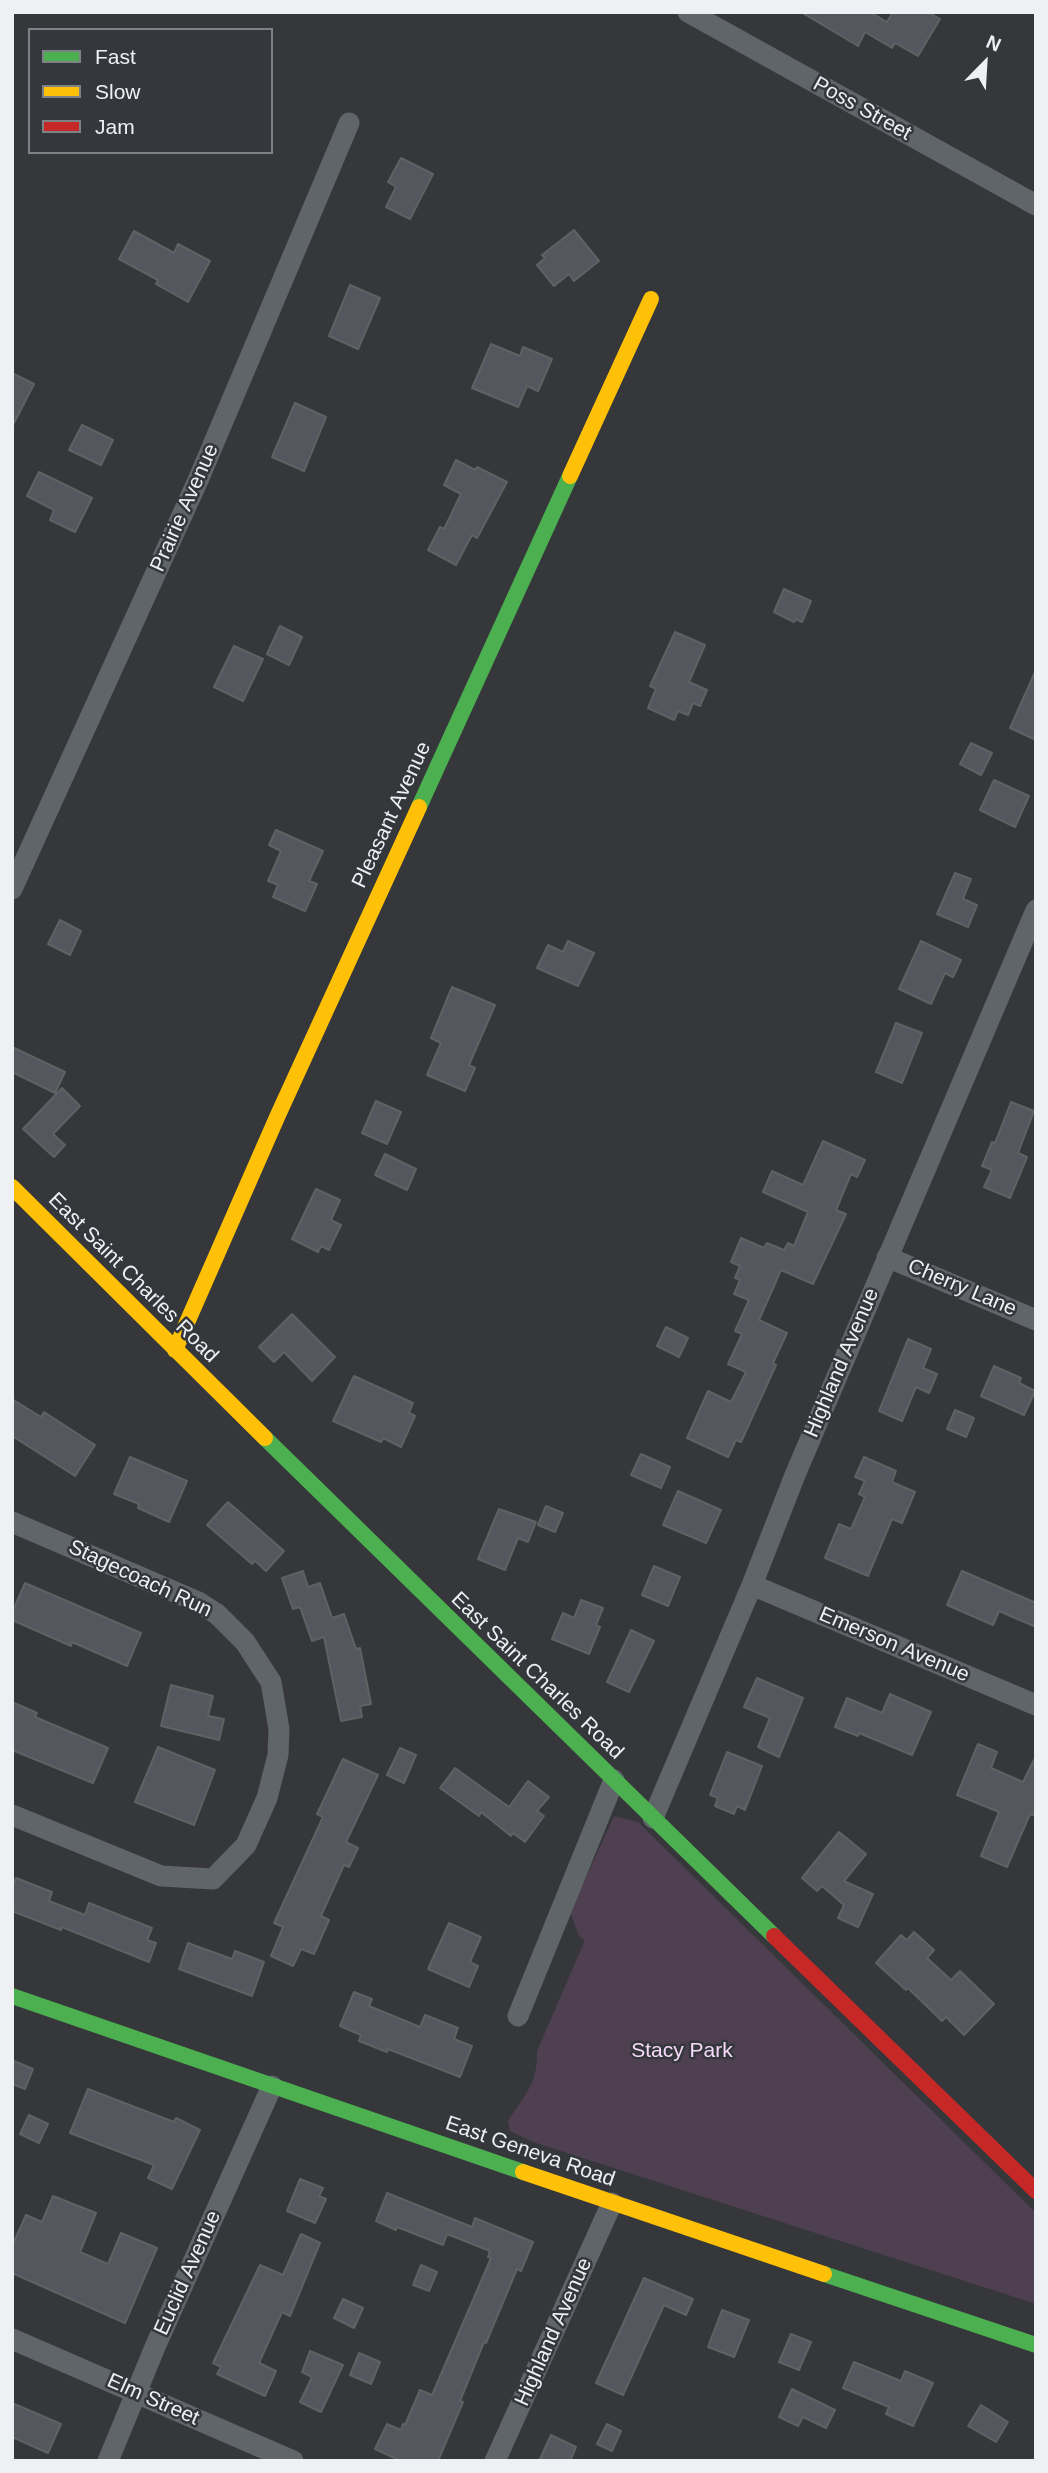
<!DOCTYPE html>
<html>
<head>
<meta charset="utf-8">
<style>
  body { margin:0 }
  #map { position:relative; width:1048px; height:2473px; overflow:hidden; background:#35373a; font-family:Helvetica,sans-serif }
  canvas { display:block }
  .frame { position:absolute; inset:0; border:14px solid #eef0f3; pointer-events:none }
  .legend { position:absolute; left:28px; top:28px; width:245px; height:126px; box-sizing:border-box; background:#34373b; border:2px solid #7e8185; margin:0; padding:9px 12px; list-style:none; font-size:21px; color:#eef0f3 }
  .legend li { display:flex; align-items:center; gap:14px; height:35px }
  .legend b { width:35px; border:2px solid #7e8185 }
  .north { position:absolute; left:950px; top:28px; width:70px; height:70px; -webkit-text-stroke:5px #34373b; paint-order:stroke; rotate:24deg; font-size:19px; font-weight:700; line-height:28px; text-align:center; color:#eef0f3 }
  .north::after { content:''; display:block; margin:auto; width:24px; height:32px; background:#eef0f3; clip-path:polygon(50% 0,100% 100%,50% 72%,0 100%) }
</style>
</head>
<body>
<div id="map">
<canvas width="1048" height="2473"></canvas>
<div class="frame"></div>
<ul class="legend">
<li><b style="height:9px;background:#4caf50"></b>Fast</li>
<li><b style="height:9px;background:#ffc107"></b>Slow</li>
<li><b style="height:9px;background:#c62828"></b>Jam</li>
</ul>
<div class="north">N</div>
</div>
<script>
const context = document.querySelector('canvas').getContext('2d');
context.lineJoin = 'round';
function paint(path, color) {
  context.fillStyle = color;
  context.fill(path, 'evenodd');
}
function trace(path, color, width, dash) {
  context.strokeStyle = color;
  context.lineWidth = width;
  context.lineCap = dash ? 'butt' : 'round';
  context.setLineDash(dash || []);
  context.stroke(path);
}
function write(font, color, halo, rows, align = 'center') {
  context.font = font + ' Helvetica,sans-serif';
  context.lineWidth = 5;
  context.setLineDash([]);
  context.textBaseline = 'middle';
  context.strokeStyle = halo;
  context.fillStyle = color;
  for (const [text, x, y, turn = 0] of rows) {
    context.save();
    context.translate(x, y);
    context.rotate((+turn || 0) * Math.PI / 180);
    context.textAlign = isNaN(turn) ? turn : align;
    if (halo) context.strokeText(text, 0, 0);
    context.fillText(text, 0, 0);
    context.restore();
  }
}
paint(new Path2D(`
  M 614,1816 L 638,1822 L 1036,2213 L 1036,2304 L 533,2142 L 510,2131 L 508,2121 C 524,2096 538,2084 537,2051 L 585,1940 L 579,1936 L 570,1912 Z`), '#4e4050');
const building = new Path2D(`
  M 801,12 L 870,12 L 887,22 L 893,12 L 928,12 L 940,19 L 918,56 L 895,43 L 892,48 L 865,32 L 858,46 Z
  M 401,158 L 433,174 L 410,219 L 386,207 L 396,187 L 388,182 Z
  M 574,230 L 599,261 L 574,281 L 569,274 L 554,286 L 537,265 L 545,258 L 542,255 Z
  M 134,231 L 174,253 L 178,244 L 210,261 L 188,302 L 156,284 L 158,280 L 119,259 Z
  M 350,285 L 380,298 L 358,349 L 329,336 Z
  M 491,344 L 520,356 L 523,347 L 552,359 L 538,391 L 527,386 L 518,407 L 472,388 Z
  M 12,373 L 34,384 L 12,427 Z
  M 295,403 L 326,417 L 304,471 L 272,457 Z
  M 82,425 L 113,440 L 101,465 L 69,450 Z
  M 456,460 L 475,470 L 477,467 L 507,482 L 477,538 L 472,535 L 456,565 L 428,550 L 440,527 L 444,529 L 461,494 L 444,485 Z
  M 39,472 L 92,498 L 75,532 L 50,520 L 54,510 L 27,496 Z
  M 784,589 L 811,601 L 802,622 L 796,619 L 794,622 L 774,612 Z
  M 280,626 L 302,637 L 289,665 L 267,654 Z
  M 675,632 L 705,645 L 689,682 L 707,690 L 700,706 L 693,703 L 688,715 L 678,711 L 674,720 L 648,708 L 656,689 L 650,686 Z
  M 234,646 L 263,659 L 243,701 L 214,687 Z
  M 1036,670 L 1036,740 L 1010,728 Z
  M 971,743 L 992,753 L 981,775 L 960,764 Z
  M 994,780 L 1029,796 L 1015,827 L 980,810 Z
  M 276,830 L 323,851 L 309,881 L 317,884 L 305,911 L 273,897 L 278,885 L 268,881 L 281,851 L 269,845 Z
  M 955,873 L 971,879 L 963,899 L 977,905 L 968,927 L 937,914 Z
  M 60,920 L 81,931 L 70,955 L 48,944 Z
  M 568,941 L 594,953 L 578,986 L 537,968 L 548,945 L 563,952 Z
  M 921,941 L 961,960 L 953,977 L 945,973 L 931,1004 L 899,989 Z
  M 452,987 L 495,1005 L 469,1065 L 475,1068 L 465,1091 L 427,1075 L 441,1043 L 431,1038 Z
  M 896,1023 L 922,1033 L 902,1083 L 876,1072 Z
  M 12,1047 L 65,1072 L 55,1093 L 12,1072 Z
  M 62,1088 L 80,1106 L 53,1134 L 65,1145 L 54,1157 L 23,1129 Z
  M 376,1101 L 401,1112 L 387,1144 L 362,1133 Z
  M 1011,1102 L 1034,1111 L 1018,1153 L 1027,1157 L 1010,1198 L 984,1187 L 992,1170 L 982,1166 L 992,1142 L 995,1143 Z
  M 823,1141 L 865,1160 L 857,1177 L 851,1174 L 836,1210 L 846,1214 L 813,1284 L 781,1270 L 759,1320 L 787,1333 L 773,1363 L 776,1365 L 741,1442 L 736,1440 L 728,1457 L 687,1438 L 708,1391 L 731,1402 L 746,1372 L 728,1364 L 742,1334 L 735,1331 L 749,1300 L 734,1294 L 740,1280 L 735,1278 L 740,1266 L 731,1262 L 741,1238 L 764,1248 L 767,1243 L 784,1250 L 788,1243 L 794,1246 L 808,1212 L 763,1192 L 772,1171 L 803,1185 Z
  M 385,1154 L 416,1169 L 407,1190 L 375,1175 Z
  M 316,1189 L 340,1200 L 331,1220 L 341,1225 L 329,1250 L 321,1246 L 318,1252 L 292,1239 Z
  M 292,1314 L 335,1357 L 312,1381 L 284,1352 L 274,1362 L 259,1347 Z
  M 666,1327 L 688,1338 L 679,1357 L 657,1346 Z
  M 908,1339 L 931,1349 L 923,1368 L 937,1374 L 929,1393 L 916,1387 L 902,1421 L 879,1411 Z
  M 994,1366 L 1021,1378 L 1019,1383 L 1035,1391 L 1024,1415 L 981,1396 Z
  M 354,1376 L 413,1403 L 409,1413 L 415,1416 L 401,1447 L 383,1438 L 381,1442 L 333,1421 Z
  M 12,1399 L 41,1417 L 44,1412 L 95,1445 L 75,1476 L 12,1436 Z
  M 955,1410 L 974,1418 L 966,1437 L 947,1429 Z
  M 641,1454 L 670,1467 L 661,1488 L 631,1475 Z
  M 130,1457 L 187,1481 L 169,1522 L 138,1508 L 139,1504 L 114,1494 Z
  M 864,1457 L 896,1471 L 892,1482 L 915,1492 L 902,1523 L 892,1519 L 868,1576 L 825,1558 L 839,1524 L 851,1529 L 865,1497 L 859,1494 L 865,1481 L 855,1477 Z
  M 678,1491 L 721,1510 L 706,1543 L 663,1525 Z
  M 228,1502 L 284,1551 L 266,1571 L 255,1561 L 252,1564 L 207,1525 Z
  M 546,1506 L 563,1513 L 555,1532 L 538,1525 Z
  M 499,1509 L 536,1522 L 528,1542 L 518,1538 L 505,1570 L 478,1559 Z
  M 654,1566 L 680,1577 L 668,1606 L 642,1595 Z
  M 303,1571 L 308,1587 L 320,1583 L 332,1618 L 344,1614 L 356,1649 L 360,1648 L 371,1704 L 360,1706 L 362,1717 L 341,1721 L 324,1637 L 312,1641 L 300,1607 L 293,1609 L 282,1578 Z
  M 962,1571 L 1036,1603 L 1036,1627 L 999,1611 L 993,1625 L 947,1605 Z
  M 25,1583 L 141,1633 L 127,1666 L 72,1642 L 71,1646 L 12,1620 L 12,1613 Z
  M 581,1600 L 603,1608 L 596,1625 L 600,1627 L 589,1654 L 552,1639 L 563,1613 L 574,1618 Z
  M 631,1630 L 654,1641 L 629,1692 L 607,1682 Z
  M 757,1678 L 803,1698 L 779,1757 L 758,1747 L 770,1718 L 744,1707 Z
  M 171,1685 L 213,1696 L 208,1716 L 224,1719 L 219,1740 L 161,1726 Z
  M 890,1694 L 931,1712 L 912,1755 L 859,1733 L 858,1736 L 835,1727 L 847,1698 L 882,1713 Z
  M 12,1702 L 37,1713 L 35,1717 L 108,1748 L 93,1783 L 12,1750 Z
  M 978,1744 L 997,1752 L 991,1768 L 1023,1782 L 1036,1756 L 1036,1816 L 1030,1814 L 1007,1867 L 981,1856 L 999,1812 L 957,1795 Z
  M 158,1747 L 215,1770 L 194,1825 L 135,1802 Z
  M 400,1748 L 416,1755 L 404,1783 L 387,1775 Z
  M 727,1752 L 762,1766 L 745,1810 L 737,1806 L 734,1814 L 715,1806 L 718,1798 L 710,1795 Z
  M 343,1759 L 378,1775 L 346,1842 L 358,1848 L 349,1867 L 344,1865 L 321,1916 L 329,1920 L 314,1954 L 301,1949 L 293,1966 L 271,1956 L 283,1927 L 274,1923 L 323,1817 L 317,1814 Z
  M 455,1768 L 509,1807 L 528,1781 L 549,1797 L 537,1811 L 544,1816 L 525,1842 L 513,1833 L 511,1836 L 481,1812 L 479,1816 L 440,1788 Z
  M 839,1832 L 866,1854 L 844,1881 L 873,1894 L 858,1927 L 838,1918 L 844,1905 L 822,1886 L 817,1891 L 802,1878 Z
  M 16,1878 L 52,1892 L 49,1901 L 85,1915 L 89,1903 L 152,1928 L 147,1940 L 156,1943 L 149,1962 L 62,1927 L 61,1930 L 12,1911 L 12,1887 Z
  M 449,1923 L 481,1937 L 470,1962 L 478,1966 L 469,1987 L 428,1969 Z
  M 914,1932 L 934,1950 L 927,1958 L 951,1980 L 960,1971 L 994,2004 L 964,2035 L 946,2017 L 942,2021 L 908,1988 L 906,1990 L 876,1963 L 901,1935 L 907,1940 Z
  M 188,1943 L 232,1959 L 235,1951 L 264,1962 L 252,1996 L 179,1969 Z
  M 354,1992 L 372,1999 L 369,2006 L 420,2027 L 425,2015 L 458,2028 L 454,2039 L 472,2046 L 460,2077 L 388,2049 L 387,2052 L 359,2041 L 361,2035 L 340,2026 Z
  M 12,2060 L 33,2069 L 25,2089 L 12,2084 Z
  M 88,2089 L 174,2122 L 176,2118 L 200,2130 L 172,2189 L 148,2178 L 154,2165 L 70,2133 Z
  M 29,2115 L 48,2124 L 39,2143 L 20,2134 Z
  M 300,2179 L 323,2188 L 319,2196 L 326,2199 L 315,2223 L 287,2211 Z
  M 387,2193 L 472,2227 L 475,2218 L 533,2242 L 521,2271 L 517,2269 L 486,2343 L 484,2342 L 460,2401 L 463,2402 L 438,2461 L 401,2461 L 375,2449 L 387,2424 L 401,2430 L 403,2424 L 405,2425 L 420,2390 L 432,2395 L 491,2258 L 488,2257 L 490,2251 L 447,2234 L 443,2245 L 397,2227 L 396,2230 L 376,2221 Z
  M 53,2196 L 96,2213 L 80,2252 L 108,2264 L 121,2233 L 157,2248 L 125,2323 L 12,2273 L 12,2246 L 26,2215 L 42,2222 Z
  M 301,2234 L 320,2243 L 290,2316 L 282,2312 L 259,2363 L 276,2371 L 265,2396 L 217,2374 L 221,2367 L 213,2363 L 260,2265 L 283,2275 Z
  M 421,2265 L 437,2272 L 429,2291 L 413,2285 Z
  M 644,2278 L 693,2299 L 686,2315 L 664,2305 L 623,2395 L 596,2383 Z
  M 343,2299 L 363,2308 L 354,2328 L 334,2318 Z
  M 722,2310 L 749,2320 L 734,2357 L 708,2347 Z
  M 791,2334 L 811,2342 L 799,2370 L 779,2362 Z
  M 310,2351 L 343,2365 L 321,2412 L 300,2402 L 312,2377 L 302,2372 Z
  M 359,2353 L 380,2362 L 371,2384 L 350,2375 Z
  M 854,2362 L 901,2381 L 905,2371 L 933,2383 L 913,2426 L 886,2414 L 889,2407 L 843,2388 Z
  M 792,2389 L 835,2410 L 826,2428 L 803,2417 L 798,2426 L 779,2417 Z
  M 12,2403 L 61,2424 L 48,2453 L 12,2437 Z
  M 981,2405 L 1008,2422 L 996,2442 L 968,2426 Z
  M 607,2424 L 621,2431 L 612,2451 L 597,2444 Z
  M 551,2435 L 576,2447 L 570,2461 L 539,2461 Z`);
paint(building, '#56565e');
trace(building, '#606163', 2);
trace(new Path2D(`
  M 688,12 L 1036,205
  M 12,889 L 199,478 L 349,123
  M 887,1257 L 1036,1320
  M 12,1522 L 198,1602 L 217,1614 L 245,1642 L 271,1682 L 279,1729 L 278,1755 L 267,1798 L 246,1845 L 213,1879 L 161,1876 L 12,1815
  M 752,1585 L 1036,1705
  M 653,1818 L 752,1585 L 795,1475 L 1036,910
  M 518,2016 L 614,1780
  M 12,2339 L 293,2461
  M 108,2461 L 155,2347 L 272,2086
  M 495,2461 L 612,2203`), '#5f6568', 21);
trace(new Path2D(`
  M 419,807 L 570,476
  M 265,1438 L 774,1936
  M 12,1996 L 523,2172
  M 824,2274 L 1036,2345`), '#4caf50', 16);
trace(new Path2D(`
  M 570,476 L 651,299
  M 12,1187 L 265,1438
  M 175,1350 L 278,1115 L 419,807
  M 523,2172 L 824,2274`), '#ffc107', 16);
trace(new Path2D(`
  M 774,1936 L 1036,2191`), '#c62828', 16);
write('21px', '#eef0f3', '#34373b', [
  ["Poss Street",862,109,29],
  ["Prairie Avenue",185,508,-66],
  ["Pleasant Avenue",392,815,-65],
  ["East Saint Charles Road",133,1278,45],
  ["Cherry Lane",962,1288,23],
  ["Highland Avenue",842,1363,-67],
  ["Stagecoach Run",140,1579,25],
  ["Emerson Avenue",894,1645,23],
  ["East Saint Charles Road",537,1676,44],
  ["East Geneva Road",530,2152,19],
  ["Euclid Avenue",188,2273,-66],
  ["Highland Avenue",554,2332,-66],
  ["Elm Street",153,2400,24]
]);
write('21px', '#f7d9f9', '#34373b', [
  ["Stacy Park",682,2051]
]);
</script>
</body>
</html>
